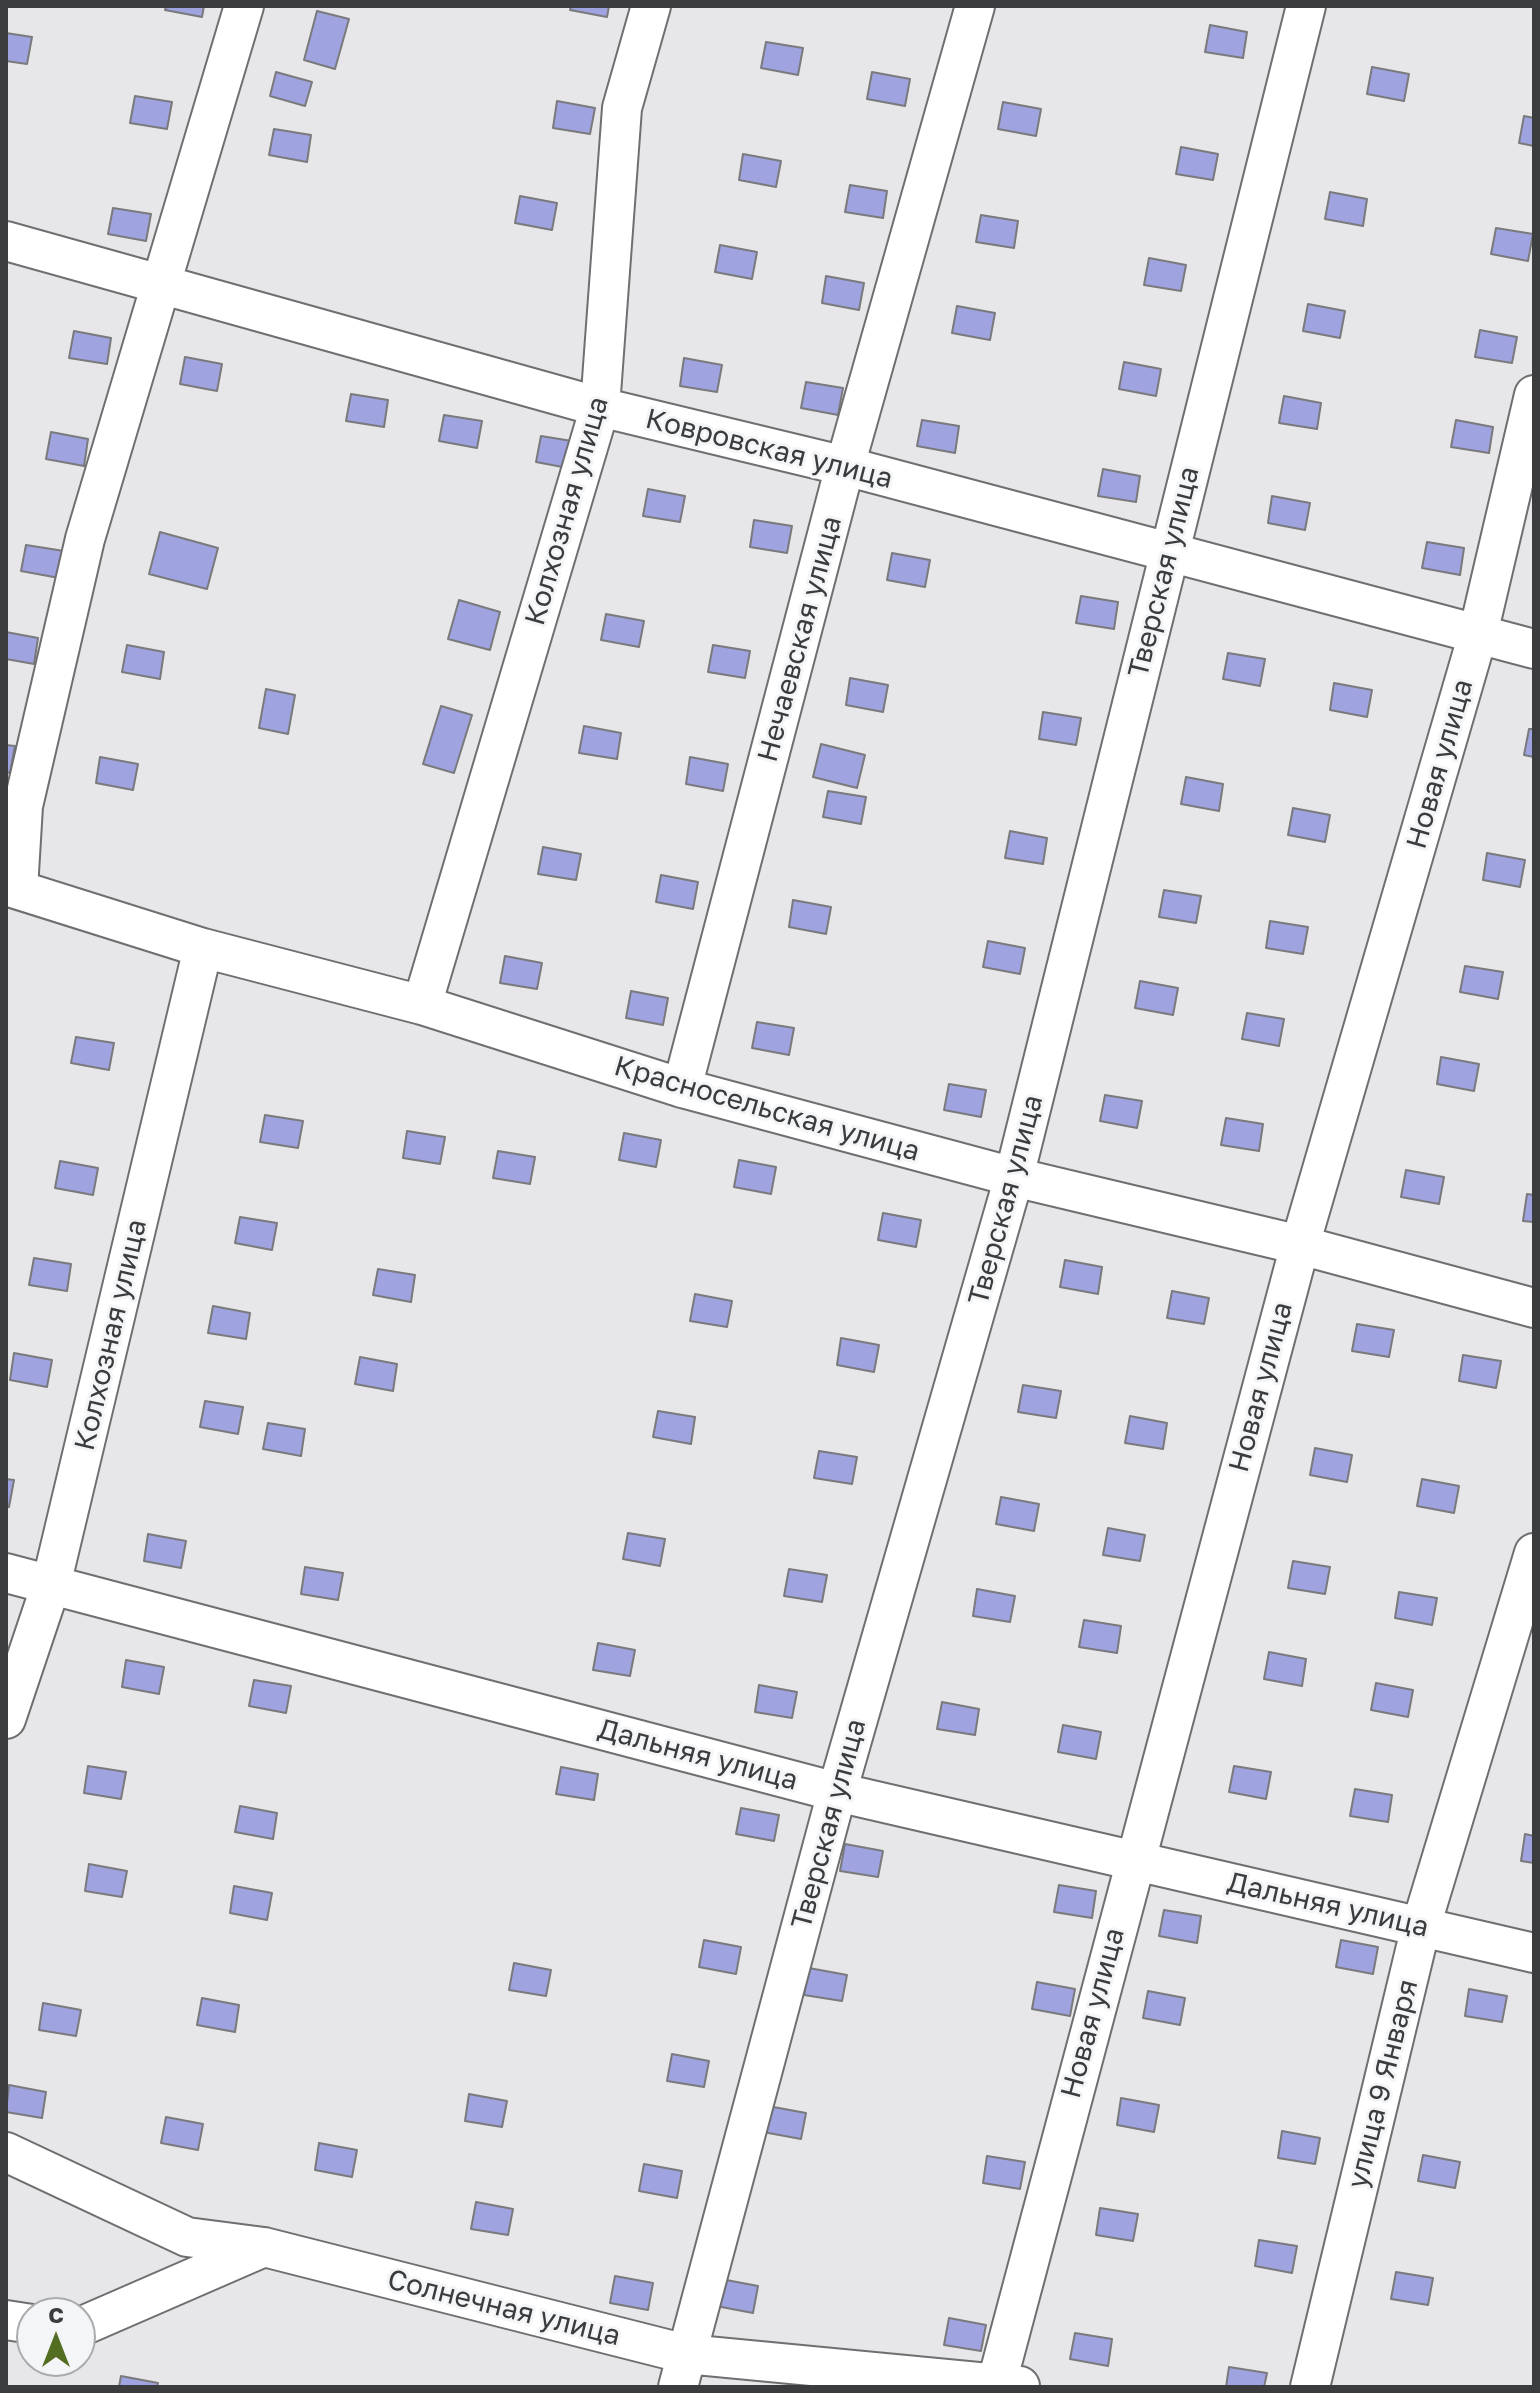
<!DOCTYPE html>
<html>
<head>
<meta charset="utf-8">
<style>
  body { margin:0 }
  #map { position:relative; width:1540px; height:2393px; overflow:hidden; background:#e7e7ea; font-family:"Golos Text",sans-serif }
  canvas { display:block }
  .frame { position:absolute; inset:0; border:8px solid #3b3c3d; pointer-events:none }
  .north { position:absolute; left:16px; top:2297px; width:80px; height:80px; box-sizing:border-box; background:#f4f5f7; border:2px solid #aaabad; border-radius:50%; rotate:0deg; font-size:22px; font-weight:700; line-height:32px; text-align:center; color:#3b3c3d }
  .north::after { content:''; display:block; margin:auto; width:28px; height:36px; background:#546e21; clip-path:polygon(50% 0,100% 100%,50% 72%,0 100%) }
</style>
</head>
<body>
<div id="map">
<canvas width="1540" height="2393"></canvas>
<div class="frame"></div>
<div class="north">С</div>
</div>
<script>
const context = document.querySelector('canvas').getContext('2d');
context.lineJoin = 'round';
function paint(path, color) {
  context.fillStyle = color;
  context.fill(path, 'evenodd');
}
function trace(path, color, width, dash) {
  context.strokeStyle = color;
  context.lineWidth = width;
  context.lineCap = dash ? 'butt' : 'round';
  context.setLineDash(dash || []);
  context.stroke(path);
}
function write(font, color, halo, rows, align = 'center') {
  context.font = font + ' "Golos Text",sans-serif';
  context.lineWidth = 6;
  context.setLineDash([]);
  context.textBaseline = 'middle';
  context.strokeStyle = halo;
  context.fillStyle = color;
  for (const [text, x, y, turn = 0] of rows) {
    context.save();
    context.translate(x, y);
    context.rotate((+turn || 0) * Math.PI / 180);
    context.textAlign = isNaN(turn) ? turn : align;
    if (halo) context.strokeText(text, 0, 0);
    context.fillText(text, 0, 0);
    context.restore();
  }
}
const building = new Path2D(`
  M 166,6 L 204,6 L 202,17 L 165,10 Z
  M 571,6 L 609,6 L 607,17 L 570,10 Z
  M 317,11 L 349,19 L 335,69 L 304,60 Z
  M 1210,25 L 1247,32 L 1243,58 L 1205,52 Z
  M 6,33 L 32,37 L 27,64 L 6,61 Z
  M 766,42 L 803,48 L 798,75 L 761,68 Z
  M 1372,67 L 1409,74 L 1404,101 L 1367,94 Z
  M 276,72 L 312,82 L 305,106 L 270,96 Z
  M 872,72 L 910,79 L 905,106 L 867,99 Z
  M 135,96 L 172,102 L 167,129 L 130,123 Z
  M 557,101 L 595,108 L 590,134 L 553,128 Z
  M 1003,102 L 1041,109 L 1036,136 L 998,129 Z
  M 1524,116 L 1534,118 L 1534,146 L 1519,143 Z
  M 274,129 L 311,135 L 307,162 L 269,155 Z
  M 1181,147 L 1218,154 L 1213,180 L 1176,174 Z
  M 743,154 L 781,161 L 776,187 L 739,180 Z
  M 850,185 L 887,191 L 883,218 L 845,212 Z
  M 1330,192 L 1367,199 L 1363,226 L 1325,219 Z
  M 520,196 L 557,203 L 552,230 L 515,223 Z
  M 113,208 L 151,214 L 146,241 L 108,234 Z
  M 981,215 L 1018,221 L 1014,248 L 976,242 Z
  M 1496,228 L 1533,234 L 1528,261 L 1491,254 Z
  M 720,245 L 757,252 L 752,279 L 715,272 Z
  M 1149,258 L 1186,265 L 1181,291 L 1144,285 Z
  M 826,276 L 864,283 L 859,310 L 822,303 Z
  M 1308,304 L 1345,311 L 1340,338 L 1303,331 Z
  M 957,306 L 995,313 L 990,340 L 952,333 Z
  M 1480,330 L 1517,337 L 1512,363 L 1475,357 Z
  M 74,331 L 111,338 L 107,364 L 69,358 Z
  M 185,357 L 222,364 L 217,391 L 180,384 Z
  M 684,358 L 722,365 L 717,392 L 680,386 Z
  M 1124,362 L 1161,369 L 1156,396 L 1119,389 Z
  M 806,382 L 843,388 L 838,415 L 801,408 Z
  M 351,394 L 388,400 L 384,427 L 346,421 Z
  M 1284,396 L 1321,403 L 1317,429 L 1279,423 Z
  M 444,415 L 482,421 L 477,448 L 439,441 Z
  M 922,420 L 959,426 L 955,453 L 917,446 Z
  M 1456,420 L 1493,427 L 1489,453 L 1451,447 Z
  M 51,432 L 88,439 L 84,466 L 46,459 Z
  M 541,436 L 578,442 L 573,469 L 536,462 Z
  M 1103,469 L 1140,476 L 1136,502 L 1098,496 Z
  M 648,489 L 685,496 L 680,522 L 643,516 Z
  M 1272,496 L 1310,503 L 1305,530 L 1268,523 Z
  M 754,520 L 792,526 L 787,553 L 750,547 Z
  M 160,532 L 218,548 L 207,589 L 149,574 Z
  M 1427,542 L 1464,548 L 1460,575 L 1422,568 Z
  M 26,545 L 64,551 L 59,578 L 21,571 Z
  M 892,553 L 930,560 L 925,587 L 887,580 Z
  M 1081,596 L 1118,602 L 1114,629 L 1076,623 Z
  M 459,600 L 500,612 L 490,650 L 448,639 Z
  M 606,614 L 644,621 L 639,647 L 601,640 Z
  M 6,632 L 38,638 L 34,664 L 6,659 Z
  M 127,645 L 164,652 L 160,679 L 122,672 Z
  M 713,645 L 750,651 L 745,678 L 708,672 Z
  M 1228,653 L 1265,659 L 1260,686 L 1223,679 Z
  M 850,678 L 888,685 L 883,712 L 846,705 Z
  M 1334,683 L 1372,690 L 1367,717 L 1330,710 Z
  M 266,689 L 295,695 L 288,734 L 259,728 Z
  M 441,706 L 472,715 L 454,773 L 423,764 Z
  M 1043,712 L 1081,718 L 1076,745 L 1039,739 Z
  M 584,726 L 621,733 L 617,759 L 579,753 Z
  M 1529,729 L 1534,729 L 1534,757 L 1524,755 Z
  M 821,744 L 865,755 L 857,788 L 813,777 Z
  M 6,745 L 15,746 L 10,773 L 6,772 Z
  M 100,757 L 138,764 L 133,790 L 96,783 Z
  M 690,757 L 728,764 L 723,791 L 686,784 Z
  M 1186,777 L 1223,784 L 1219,811 L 1181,804 Z
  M 828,791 L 866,797 L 861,824 L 823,817 Z
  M 1293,808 L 1330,815 L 1325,842 L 1288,835 Z
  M 1010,831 L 1047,838 L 1043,864 L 1005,858 Z
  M 543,847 L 581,854 L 576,880 L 538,874 Z
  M 1487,853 L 1525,860 L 1520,887 L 1483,880 Z
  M 661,875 L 698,882 L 693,909 L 656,902 Z
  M 1164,890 L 1201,896 L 1196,923 L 1159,917 Z
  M 793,900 L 831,907 L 826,934 L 789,927 Z
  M 1270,921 L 1308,927 L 1303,954 L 1266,948 Z
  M 988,941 L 1025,948 L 1020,974 L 983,967 Z
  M 505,956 L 542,963 L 537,989 L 500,983 Z
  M 1465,966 L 1503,972 L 1498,999 L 1460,992 Z
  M 1140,981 L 1178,988 L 1173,1015 L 1135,1008 Z
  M 631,991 L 668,998 L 663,1025 L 626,1018 Z
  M 1247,1013 L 1284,1019 L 1279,1046 L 1242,1039 Z
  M 757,1022 L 794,1028 L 789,1055 L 752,1048 Z
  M 76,1037 L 114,1043 L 109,1070 L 71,1063 Z
  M 1441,1057 L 1479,1064 L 1474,1091 L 1437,1084 Z
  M 949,1084 L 986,1090 L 981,1117 L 944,1110 Z
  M 1105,1095 L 1142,1101 L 1137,1128 L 1100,1121 Z
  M 265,1115 L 303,1121 L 298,1148 L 260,1142 Z
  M 1226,1118 L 1263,1124 L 1259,1151 L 1221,1145 Z
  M 407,1131 L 445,1137 L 440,1164 L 403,1158 Z
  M 624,1133 L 661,1140 L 656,1167 L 619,1160 Z
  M 498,1151 L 535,1157 L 530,1184 L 493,1178 Z
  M 739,1160 L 776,1167 L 771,1194 L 734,1187 Z
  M 60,1161 L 98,1168 L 93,1195 L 55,1188 Z
  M 1406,1170 L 1444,1177 L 1439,1204 L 1401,1197 Z
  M 1527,1194 L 1534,1195 L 1534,1222 L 1523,1221 Z
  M 883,1213 L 921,1220 L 916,1247 L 878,1240 Z
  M 240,1217 L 277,1223 L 272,1250 L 235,1243 Z
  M 34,1258 L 71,1264 L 67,1291 L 29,1285 Z
  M 1065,1260 L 1102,1267 L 1098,1294 L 1060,1287 Z
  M 378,1269 L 415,1275 L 411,1302 L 373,1295 Z
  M 1172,1291 L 1209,1298 L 1204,1324 L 1167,1318 Z
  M 695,1294 L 732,1301 L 727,1327 L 690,1321 Z
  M 213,1306 L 250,1313 L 246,1339 L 208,1333 Z
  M 1357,1324 L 1394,1330 L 1389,1357 L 1352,1351 Z
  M 841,1338 L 879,1345 L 874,1372 L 837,1365 Z
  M 14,1353 L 52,1360 L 47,1387 L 10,1380 Z
  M 1463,1355 L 1501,1361 L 1496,1388 L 1459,1381 Z
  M 360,1357 L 397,1364 L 393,1391 L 355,1384 Z
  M 1023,1385 L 1061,1391 L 1056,1418 L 1018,1412 Z
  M 205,1401 L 243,1407 L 238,1434 L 200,1427 Z
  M 658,1411 L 695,1417 L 691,1444 L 653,1437 Z
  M 1130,1416 L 1167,1423 L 1163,1449 L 1125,1443 Z
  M 268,1423 L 305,1429 L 301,1456 L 263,1449 Z
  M 1315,1448 L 1352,1455 L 1347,1482 L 1310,1475 Z
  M 819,1451 L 857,1457 L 852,1484 L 814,1478 Z
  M 6,1479 L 14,1480 L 9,1507 L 6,1507 Z
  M 1422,1479 L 1459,1486 L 1454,1513 L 1417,1506 Z
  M 1001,1497 L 1039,1504 L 1034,1531 L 996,1524 Z
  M 1108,1528 L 1145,1535 L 1140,1561 L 1103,1555 Z
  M 628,1533 L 665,1539 L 660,1566 L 623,1559 Z
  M 148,1534 L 186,1541 L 181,1568 L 144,1561 Z
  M 1293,1561 L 1330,1567 L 1325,1594 L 1288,1588 Z
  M 305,1567 L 343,1573 L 338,1600 L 301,1594 Z
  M 789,1569 L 827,1575 L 822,1602 L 784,1596 Z
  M 977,1589 L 1015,1596 L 1010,1622 L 973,1616 Z
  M 1399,1592 L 1437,1598 L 1432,1625 L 1395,1618 Z
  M 1084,1620 L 1121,1626 L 1117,1653 L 1079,1647 Z
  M 598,1643 L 635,1650 L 630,1676 L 593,1670 Z
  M 1269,1652 L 1306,1659 L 1302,1686 L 1264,1679 Z
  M 126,1660 L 164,1667 L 159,1694 L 122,1687 Z
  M 254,1680 L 291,1686 L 286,1713 L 249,1706 Z
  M 1376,1683 L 1413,1690 L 1408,1717 L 1371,1710 Z
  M 759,1685 L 797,1692 L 792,1718 L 755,1712 Z
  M 942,1702 L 979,1709 L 975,1735 L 937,1729 Z
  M 1063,1725 L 1101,1732 L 1096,1759 L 1058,1752 Z
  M 88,1766 L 126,1772 L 121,1799 L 84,1793 Z
  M 1234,1766 L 1271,1772 L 1266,1799 L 1229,1792 Z
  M 561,1767 L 598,1774 L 594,1800 L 556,1794 Z
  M 1355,1789 L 1392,1795 L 1388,1822 L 1350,1816 Z
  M 240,1806 L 277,1813 L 273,1839 L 235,1832 Z
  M 741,1808 L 779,1815 L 774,1841 L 736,1834 Z
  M 1525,1834 L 1534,1836 L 1534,1863 L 1521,1861 Z
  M 845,1844 L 883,1851 L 878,1877 L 840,1871 Z
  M 89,1864 L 127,1871 L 122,1897 L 85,1891 Z
  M 1059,1885 L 1096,1891 L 1092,1918 L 1054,1912 Z
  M 234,1886 L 272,1893 L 267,1920 L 230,1913 Z
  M 1164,1910 L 1201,1916 L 1197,1943 L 1159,1936 Z
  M 704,1940 L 741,1947 L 736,1974 L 699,1967 Z
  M 1341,1940 L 1378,1947 L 1373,1974 L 1336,1967 Z
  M 514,1963 L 551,1970 L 546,1996 L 509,1990 Z
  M 809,1968 L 847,1975 L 842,2001 L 804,1995 Z
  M 1037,1982 L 1075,1989 L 1070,2016 L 1032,2009 Z
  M 1469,1989 L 1507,1996 L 1502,2022 L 1465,2016 Z
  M 1148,1991 L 1185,1998 L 1180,2025 L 1143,2018 Z
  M 202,1998 L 239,2005 L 235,2032 L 197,2025 Z
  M 43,2003 L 81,2010 L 76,2036 L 39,2030 Z
  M 672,2054 L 709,2061 L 704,2087 L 667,2081 Z
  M 9,2085 L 46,2092 L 42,2118 L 6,2112 Z
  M 469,2094 L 507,2101 L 502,2127 L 465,2121 Z
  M 1121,2098 L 1159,2105 L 1154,2132 L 1117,2125 Z
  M 768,2106 L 806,2113 L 801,2139 L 763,2132 Z
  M 166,2117 L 203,2124 L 198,2150 L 161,2143 Z
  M 1282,2131 L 1320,2138 L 1315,2164 L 1278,2158 Z
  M 319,2143 L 357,2150 L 352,2177 L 315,2170 Z
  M 1423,2155 L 1460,2162 L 1455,2188 L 1418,2181 Z
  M 987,2156 L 1025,2162 L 1020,2189 L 983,2183 Z
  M 644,2164 L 682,2171 L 677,2198 L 639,2191 Z
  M 476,2202 L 513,2209 L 508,2235 L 471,2229 Z
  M 1100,2208 L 1138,2214 L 1133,2241 L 1096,2235 Z
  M 1259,2240 L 1297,2246 L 1292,2273 L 1255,2266 Z
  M 1396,2272 L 1433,2278 L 1428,2305 L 1391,2299 Z
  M 615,2276 L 653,2283 L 648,2310 L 610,2303 Z
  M 721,2279 L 758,2286 L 753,2313 L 716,2306 Z
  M 949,2318 L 986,2325 L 981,2351 L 944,2345 Z
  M 1075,2333 L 1112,2339 L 1108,2366 L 1070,2359 Z
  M 1229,2367 L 1267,2373 L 1264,2387 L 1226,2387 Z
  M 121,2376 L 158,2383 L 157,2387 L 119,2387 Z`);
paint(building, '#9fa3e0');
trace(building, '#7a7a7d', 2);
const minor = new Path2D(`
  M 6,241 L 600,407 L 845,466 L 1534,649
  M 6,886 L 203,948 L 422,1005 L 682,1088 L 1014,1177 L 1300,1245 L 1534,1308
  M 18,889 L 23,806 L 85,539 L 244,6
  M 422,1005 L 600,407 L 622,108 L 651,6
  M 682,1088 L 845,466 L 975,6
  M 6,1573 L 837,1792 L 1534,1953
  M 6,1719 L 51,1585 L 203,948
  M 6,2152 L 187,2237 L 264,2247 L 686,2354 L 1020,2386
  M 6,2320 L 32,2324
  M 80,2327 L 264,2247
  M 997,2382 L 1300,1245 L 1478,634 L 1534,395
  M 678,2387 L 837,1792 L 1014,1177 L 1306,6
  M 1310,2387 L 1421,1926 L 1534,1553`);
trace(minor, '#6f6f71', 42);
trace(minor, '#fff', 38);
write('28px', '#3b3c3d', '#f4f5f7', [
  ["Ковровская улица",769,449,14],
  ["Колхозная улица",567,511,-74],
  ["Тверская улица",1164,572,-76],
  ["Нечаевская улица",800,639,-75],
  ["Новая улица",1440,764,-74],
  ["Красносельская улица",767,1109,16],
  ["Тверская улица",1006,1200,-75],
  ["Колхозная улица",111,1335,-77],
  ["Новая улица",1261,1387,-75],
  ["Дальняя улица",698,1755,15],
  ["Тверская улица",829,1824,-75],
  ["Дальняя улица",1328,1905,13],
  ["Новая улица",1093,2013,-75],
  ["улица 9 Января",1383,2084,-76],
  ["Солнечная улица",504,2308,14]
]);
</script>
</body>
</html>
